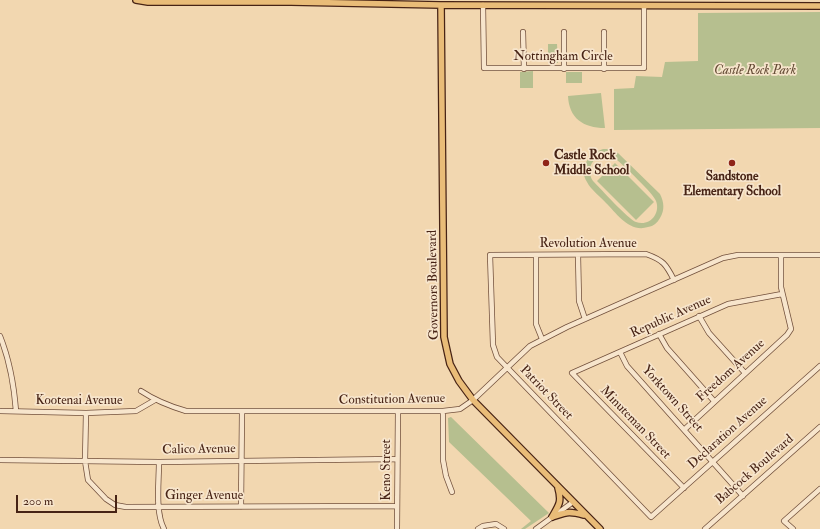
<!DOCTYPE html>
<html>
<head>
<meta charset="utf-8">
<style>
  body { margin:0 }
  #map { position:relative; width:820px; height:529px; overflow:hidden; background:#f2d7b0; font-family:"IM FELL Double Pica",serif }
  canvas { display:block }
  .scale { position:absolute; left:16px; top:495px; width:101px; height:18px; box-sizing:border-box; border:2px solid #472315; border-top:0; padding-left:5px; font-size:12px; line-height:14px; white-space:nowrap; color:#472315; -webkit-text-stroke:3px #f7e5cc; paint-order:stroke }
</style>
</head>
<body>
<div id="map">
<canvas width="820" height="529"></canvas>
<div class="scale">200 m</div>
</div>
<script>
const context = document.querySelector('canvas').getContext('2d');
context.lineJoin = 'round';
function paint(path, color) {
  context.fillStyle = color;
  context.fill(path, 'evenodd');
}
function trace(path, color, width, dash) {
  context.strokeStyle = color;
  context.lineWidth = width;
  context.lineCap = dash ? 'butt' : 'round';
  context.setLineDash(dash || []);
  context.stroke(path);
}
function write(font, color, halo, rows, align = 'center') {
  context.font = font + ' "IM FELL Double Pica",serif';
  context.lineWidth = 3.5;
  context.setLineDash([]);
  context.textBaseline = 'middle';
  context.strokeStyle = halo;
  context.fillStyle = color;
  for (const [text, x, y, turn = 0] of rows) {
    context.save();
    context.translate(x, y);
    context.rotate((+turn || 0) * Math.PI / 180);
    context.textAlign = isNaN(turn) ? turn : align;
    if (halo) context.strokeText(text, 0, 0);
    context.fillText(text, 0, 0);
    context.restore();
  }
}
paint(new Path2D(`
  M 820,12 L 820,128 L 614,130 L 614,89 L 634,88 L 636,76 L 662,77 L 665,62 L 698,61 L 698,13 Z
  M 548,44 L 557,44 L 558,63 L 548,63 Z
  M 533,71 L 533,88 L 520,88 L 520,72 Z
  M 566,72 L 582,72 L 582,83 L 566,83 Z
  M 601,93 L 605,128 C 583,128 569,118 568,96 Z
  M 603,149 L 609,149 L 618,153 L 660,194 C 664,202 665,210 660,218 C 657,223 654,226 648,227 C 630,233 617,214 606,203 C 600,196 591,190 587,182 C 578,167 589,154 603,149 ZM 604,155 C 608,156 612,156 616,159 C 623,165 654,194 656,201 C 661,214 649,227 636,222 C 628,219 601,189 593,181 C 586,170 591,158 604,155 Z
  M 615,163 L 654,202 L 636,220 L 597,181 Z
  M 451,417 L 549,513 L 525,529 L 521,529 L 531,521 L 449,442 L 448,418 Z`), '#b6bf8f');
const minor = new Path2D(`
  M 483,5 L 484,68 L 644,68 L 644,6
  M 523,32 L 524,69
  M 604,32 L 604,69
  M 564,69 L 564,32
  M 536,255 L 536,324 L 542,339
  M 578,255 L 579,301 L 585,319
  M 674,280 C 666,264 663,260 646,254 L 490,255 L 493,345 L 497,357 L 651,517 L 820,366
  M 699,316 L 709,333 L 745,373
  M 659,334 L 667,348 L 714,401
  M 0,336 C 10,361 14,385 16,411
  M 620,352 L 627,366 L 743,496
  M 141,391 C 156,401 169,406 186,411 L 443,411 L 460,409 L 473,400 L 530,346 L 567,327 L 723,258 L 738,255 L 820,255
  M 0,411 L 86,413 L 136,411 L 155,400
  M 443,411 L 443,460 L 446,476 L 452,492
  M 86,413 L 85,461 L 88,480 L 106,499 L 115,505 L 126,507 L 397,506
  M 685,429 L 787,335 L 791,329 L 781,287 L 781,256
  M 0,460 L 159,462 L 397,459
  M 159,462 C 159,481 155,512 164,529
  M 684,488 L 572,373 L 728,304 L 782,294
  M 241,507 L 242,412
  M 397,529 L 398,411
  M 478,529 L 483,526 L 496,524 L 504,529
  M 536,529 L 573,502
  M 705,529 L 820,427
  M 793,529 L 784,521 L 820,489`);
const major = new Path2D(`
  M 136,0 L 148,2 L 291,2 L 441,5 L 820,6
  M 441,5 L 444,337 L 450,364 L 459,381 L 473,400 L 600,529
  M 552,517 C 568,512 568,511 584,515
  M 552,517 C 559,505 562,502 558,488`);
trace(minor, '#72503c', 6);
trace(major, '#472315', 8);
trace(minor, '#f7e5cc', 4.5);
trace(major, '#e9bc78', 5.5);
for (const [x, y, r, color] of [
  [546,163,4,"#8f2418"],
  [732,163,4,"#8f2418"]
]) {
  const dot = new Path2D();
  dot.arc(x, y, r, 0, 2 * Math.PI);
  context.fillStyle = color;
  context.fill(dot);
  trace(dot, '#f7e5cc', 1.5);
}
write('13px', '#472315', '#f7e5cc', [
  ["Nottingham Circle",563,57],
  ["Revolution Avenue",588,244],
  ["Governors Boulevard",434,285,-91],
  ["Republic Avenue",671,317,-24],
  ["Freedom Avenue",731,371,-42],
  ["Patriot Street",546,393,46],
  ["Yorktown Street",672,399,48],
  ["Constitution Avenue",392,400,-1],
  ["Kootenai Avenue",79,401],
  ["Minuteman Street",635,423,46],
  ["Declaration Avenue",728,433,-42],
  ["Calico Avenue",199,450,-1],
  ["Keno Street",387,470,-90],
  ["Babcock Boulevard",755,470,-41],
  ["Ginger Avenue",204,496]
]);
write('italic 13px', '#634a34', '#f7e5cc', [
  ["Castle Rock Park",755,71]
]);
write('bold 13px', '#472315', '#f7e5cc', [
  ["Castle Rock",554,156],
  ["Middle School",554,171],
  ["Sandstone",732,177,"center"],
  ["Elementary School",732,192,"center"]
], 'left');
</script>
</body>
</html>
